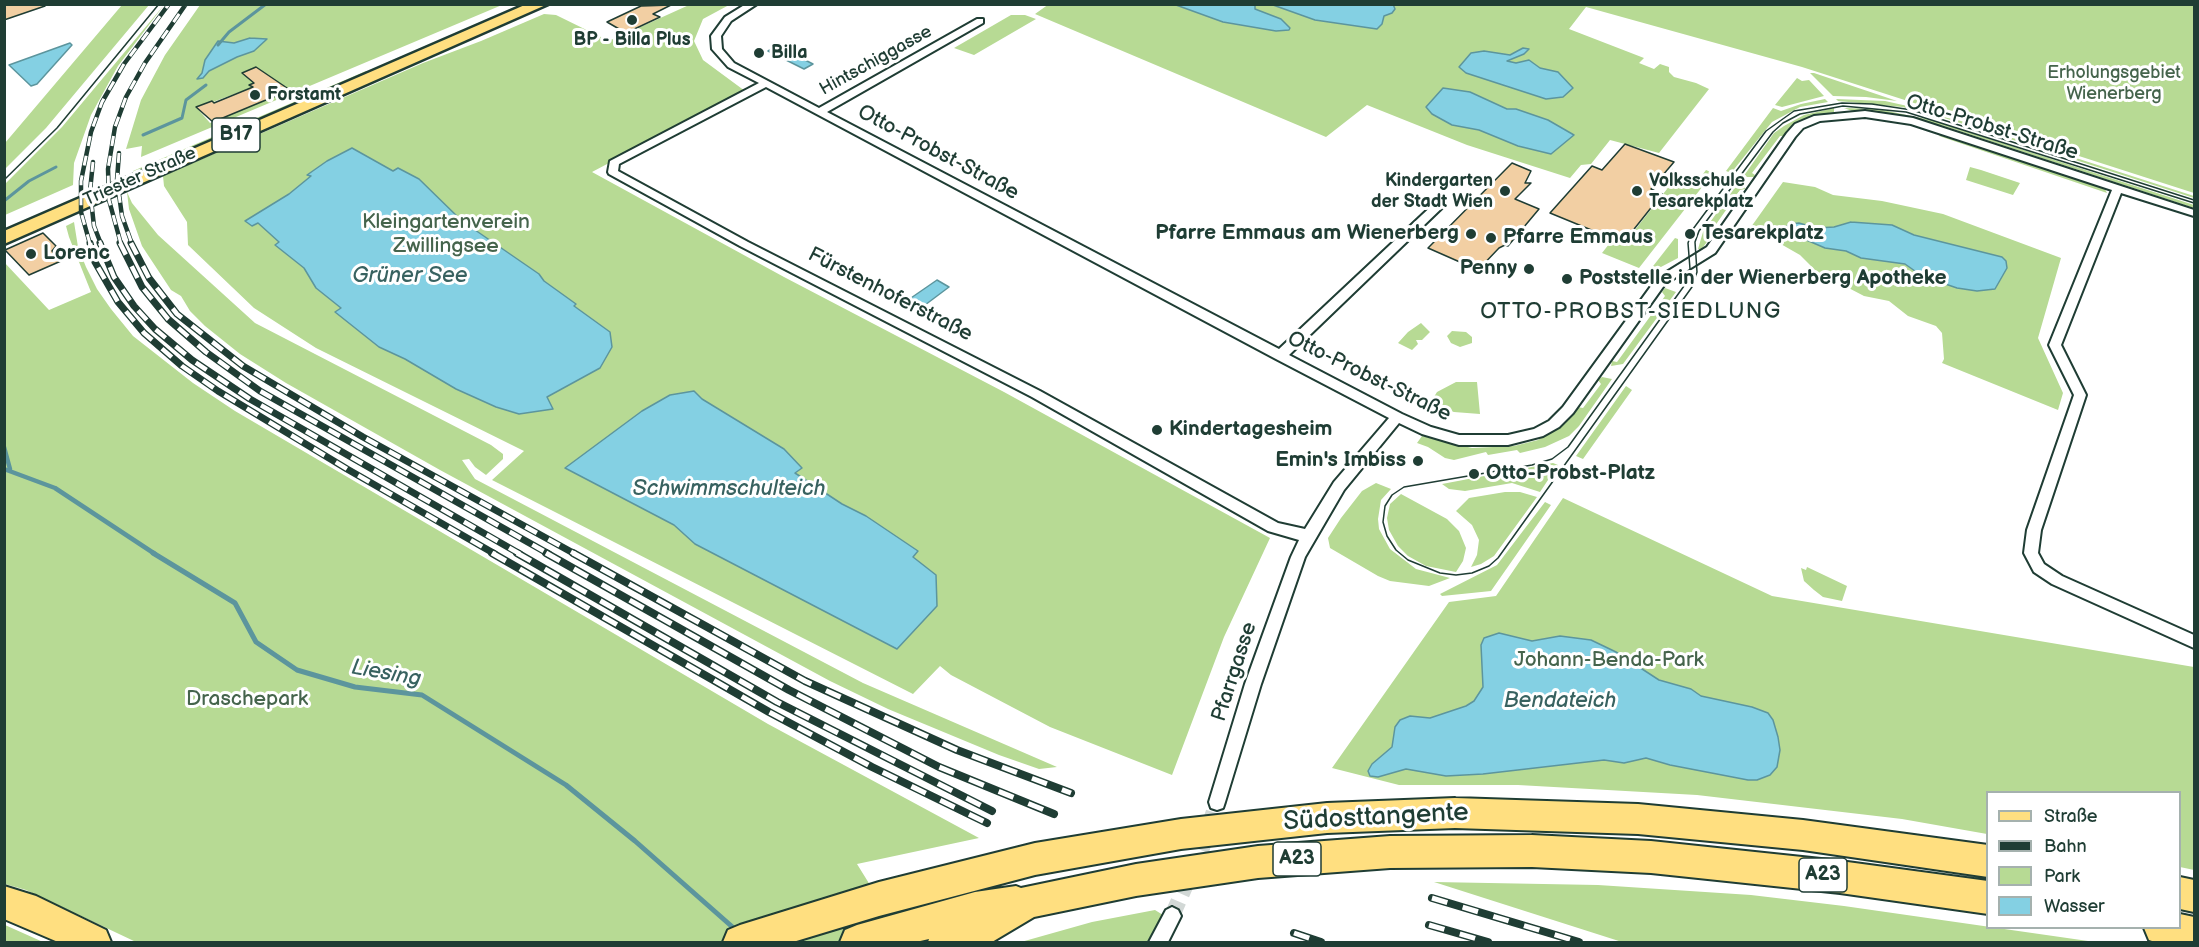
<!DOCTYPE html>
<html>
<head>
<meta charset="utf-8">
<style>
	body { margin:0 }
	#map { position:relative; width:2199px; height:947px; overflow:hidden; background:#fff; font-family:"Balsamiq Sans",sans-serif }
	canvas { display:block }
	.frame { position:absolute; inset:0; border:6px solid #1f3d34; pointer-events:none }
	.legend { position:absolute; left:1986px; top:791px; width:195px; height:138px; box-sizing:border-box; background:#fff; border:2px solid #a5b1ae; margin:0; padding:8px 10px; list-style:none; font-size:18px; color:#1f3d34 }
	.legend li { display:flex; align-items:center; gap:12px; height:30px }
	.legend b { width:30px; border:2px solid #a5b1ae }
</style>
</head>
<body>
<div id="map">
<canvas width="2199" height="947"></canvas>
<div class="frame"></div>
<ul class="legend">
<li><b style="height:8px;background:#ffdf80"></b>Straße</li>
<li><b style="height:8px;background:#1f3d34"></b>Bahn</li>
<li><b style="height:16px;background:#b7da94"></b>Park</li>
<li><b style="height:16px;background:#84d0e3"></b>Wasser</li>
</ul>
</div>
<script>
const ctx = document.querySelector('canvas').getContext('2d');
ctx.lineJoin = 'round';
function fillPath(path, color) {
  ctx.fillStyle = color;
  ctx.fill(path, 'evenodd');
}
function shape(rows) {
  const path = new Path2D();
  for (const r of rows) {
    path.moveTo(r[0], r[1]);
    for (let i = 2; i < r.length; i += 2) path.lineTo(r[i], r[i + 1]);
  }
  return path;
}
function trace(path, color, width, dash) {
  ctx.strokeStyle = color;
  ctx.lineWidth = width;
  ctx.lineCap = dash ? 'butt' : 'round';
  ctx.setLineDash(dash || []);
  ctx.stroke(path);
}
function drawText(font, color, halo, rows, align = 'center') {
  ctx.font = font + ' "Balsamiq Sans",sans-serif';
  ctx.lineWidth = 6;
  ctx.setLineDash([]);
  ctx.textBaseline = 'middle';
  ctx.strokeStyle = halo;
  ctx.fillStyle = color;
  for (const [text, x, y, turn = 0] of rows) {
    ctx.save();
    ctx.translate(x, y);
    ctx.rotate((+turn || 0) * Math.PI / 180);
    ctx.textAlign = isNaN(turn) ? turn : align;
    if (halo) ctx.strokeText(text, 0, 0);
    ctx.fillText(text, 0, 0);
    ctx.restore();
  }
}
const green = shape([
	[1049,4,2194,5,2194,193,1802,67,1586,7,1569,29,1644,58,1639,63,1654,69,1660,64,1669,67,1669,72,1674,77,1696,83,1709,89,1659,153,1610,140,1591,164,1581,165,1570,178,1467,145,1367,105,1326,137,1035,14],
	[122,5,149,5,46,128,5,169,5,143],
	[164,5,118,66,91,115,74,163,73,185,5,215,5,184,62,127],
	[200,5,502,5,141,157,142,146,126,149,141,100,165,55],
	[279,82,289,90,210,123,197,108,253,87,249,85,254,83],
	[689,5,729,5,703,19,694,41,703,60,745,91,592,172,784,277,1004,392,1270,538,1224,637,1172,775,1050,727,951,675,940,666,913,694,492,480,524,451,316,348,254,308,188,245,187,222,164,186,163,176,423,63,481,41,544,14,556,15,607,40,614,39],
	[1011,15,1025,15,1036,19,974,55,954,48],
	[366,71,373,72,134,174,133,171],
	[1810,73,1814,73,1897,101,1866,97,1833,96],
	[1797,78,1802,81,1809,80,1824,96,1782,107,1775,105],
	[1825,99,1828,102,1800,107,1772,122,1731,173,1726,171,1773,108,1781,111,1801,104],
	[1836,99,1885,101,1930,111,2194,196,2194,198,1935,115,1902,107,1838,101],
	[1834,108,1834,112,1813,116,1791,127,1784,136,1780,136,1752,173,1755,175,1754,177,1743,177,1774,133,1784,126,1804,115],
	[1844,108,1878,109,1931,120,2194,205,2194,208,1941,125,1939,126,1891,114,1852,111],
	[1941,134,2095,186,2104,187,2107,193,1939,136],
	[1970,167,1981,170,2020,183,2013,195,1966,180],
	[1673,168,1669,177,1694,186,1706,170,1713,173,1639,268,1602,253,1613,239,1639,245,1643,240,1631,235,1667,189,1659,186],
	[1739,182,1745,185,1745,189,1740,190,1710,233,1712,235,1701,250,1698,249,1703,232],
	[1783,182,1815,187,1833,195,1882,201,1943,214,2061,258,2038,338,2063,393,2058,410,1942,363,1944,359,1942,333,1936,326,1908,316,1889,301,1864,296,1816,271,1800,255,1751,227],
	[127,192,132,203,158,235,255,323,491,445,503,454,503,459,486,475,475,467,469,459,462,460,475,479,863,683,1057,767,1039,769,999,755,888,709,830,681,440,470,286,383,240,354,205,326,190,311,181,296,171,290,142,246,129,209],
	[74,222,78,247,86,267,97,289,111,309,133,336,193,383,235,411,768,724,979,838,857,864,888,914,913,942,136,942,26,890,5,884,4,262,49,310,91,292,69,237,66,226],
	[1675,238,1678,239,1678,258,1659,268,1653,274,1650,270],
	[1665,288,1676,292,1623,364,1611,366,1612,361,1617,362,1665,296,1662,292],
	[1421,323,1430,332,1422,340,1416,340,1418,344,1412,350,1398,343,1408,332],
	[1452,331,1466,332,1472,337,1472,343,1460,347,1451,343,1447,336],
	[1602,377,1612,379,1579,426,1569,436,1545,447,1520,453,1517,450,1488,455,1486,452,1454,460,1445,458,1428,447,1417,443,1422,436,1472,448,1514,446,1538,440,1565,423,1577,407,1583,408,1601,384,1598,380],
	[1456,382,1477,382,1480,414,1454,412,1429,405,1437,392],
	[1626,386,1632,390,1583,459,1576,456],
	[1553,463,1558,465,1540,492,1512,483,1465,491,1449,489,1442,484],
	[1376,483,1391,489,1381,500,1378,519,1379,529,1390,549,1416,569,1450,578,1429,586,1390,581,1378,576,1330,548,1328,538,1341,518,1362,491],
	[1505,492,1520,492,1537,497,1494,556,1481,564,1471,567,1477,555,1479,540,1472,525,1456,511,1469,498],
	[1401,494,1447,519,1459,531,1466,548,1463,561,1456,572,1426,566,1408,556,1398,546,1389,530,1387,518,1390,504],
	[1563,498,1772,596,2194,667,2194,870,2180,867,2180,792,1988,792,1987,834,1902,819,1697,795,1518,785,1399,785,1332,768,1449,602,1496,596],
	[1545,502,1551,505,1491,591,1442,596,1440,594,1497,565],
	[1807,567,1847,586,1842,601,1823,597,1814,590,1804,581,1801,568,1806,570],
	[1434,882,1598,885,1751,895,1844,906,2095,942,1622,942],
	[1155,910,1163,915,1147,942,1021,942,1092,922],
	[5,925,43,942,5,942]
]);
const water = shape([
	[1393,4,1395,9,1392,13,1384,16,1382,24,1377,29,1315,20,1273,5,1393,4],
	[1176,5,1255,5,1255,9,1281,19,1290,28,1289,30,1276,31,1223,22,1176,5],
	[250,38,267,39,254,51,237,57,209,71,203,78,197,79,202,73,205,60,218,41,234,43,250,38],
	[70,43,72,45,37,84,31,86,9,65,70,43],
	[777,46,813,64,804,69,768,51,777,46],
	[1523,48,1529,49,1524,54,1507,61,1516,63,1529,60,1540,68,1558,72,1573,88,1563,97,1546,99,1466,73,1459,67,1471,53,1484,51,1510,55,1523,48],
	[1443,88,1470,92,1507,109,1516,109,1548,120,1574,135,1551,154,1518,146,1479,130,1452,125,1432,114,1426,107,1443,88],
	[352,148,393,171,398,168,419,179,462,221,539,274,544,281,576,304,574,306,610,332,612,347,600,368,547,397,553,409,519,414,496,407,456,389,405,359,379,347,335,312,341,308,316,288,304,268,275,245,279,242,258,223,252,226,245,221,289,194,311,176,307,175,327,161,352,148],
	[1851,222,1892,225,1914,235,2002,257,2006,261,2007,268,1995,289,1977,291,1957,288,1922,276,1905,264,1861,258,1846,251,1825,248,1788,232,1787,226,1790,224,1799,223,1816,228,1834,227,1851,222],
	[937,280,949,287,921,308,908,300,937,280],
	[694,391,702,399,784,449,802,468,795,473,842,504,866,516,918,551,913,557,936,575,937,606,897,649,695,544,674,525,565,468,642,411,670,395,694,391],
	[1499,633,1532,641,1560,636,1591,640,1616,652,1659,680,1691,689,1701,696,1752,707,1768,713,1773,720,1778,737,1780,750,1777,767,1770,775,1757,780,1748,780,1670,765,1646,758,1624,763,1604,760,1483,774,1446,776,1406,769,1378,777,1370,776,1368,771,1372,764,1392,747,1395,727,1400,720,1410,716,1430,718,1466,706,1474,701,1483,687,1481,645,1484,638,1499,633]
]);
const streamFar2 = shape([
	[218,45,229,32,266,4],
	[143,135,182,118,186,100,206,85],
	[4,201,29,181,56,167]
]);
const streamFar1 = shape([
	[4,447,10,469],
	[4,469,55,488,155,554]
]);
const stream = shape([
	[153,553,235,603,256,642,297,670,355,687,422,695,566,785,635,841,737,931]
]);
const building = shape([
	[4,4,44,4,45,6,4,20,4,4],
	[671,5,653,14,660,17,626,33,607,22,641,6,671,5],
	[256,67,290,90,213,122,196,107,212,101,214,103,253,87,249,85,254,83,242,73,256,67],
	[1625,144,1674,162,1651,189,1662,194,1623,243,1550,213,1592,166,1602,170,1625,144],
	[1512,163,1531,171,1525,183,1531,183,1515,199,1539,209,1508,246,1505,245,1499,248,1478,270,1428,248,1512,163],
	[43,233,56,246,52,251,61,261,29,275,5,250,43,233]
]);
const minorTunnel = shape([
	[1172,916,1202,848,1217,802]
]);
const minor = shape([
	[746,4,757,4,731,21,721,36,722,49,734,63,819,108,977,19,983,19,983,23,827,112,1279,349,1438,200,1446,200,1446,204,1289,355,1402,414,1431,427,1459,435,1508,435,1534,429,1549,421,1563,407,1657,278,1707,247,1787,133,1795,124,1814,116,1865,111,1913,118,2194,210,2194,216,2121,193,2061,345,2086,395,2041,530,2038,553,2044,564,2062,576,2194,635,2194,648,2052,584,2034,572,2024,553,2027,530,2074,395,2049,345,2112,190,1911,124,1865,117,1820,121,1803,128,1795,137,1715,253,1665,284,1573,413,1559,427,1543,436,1508,445,1459,445,1422,434,1399,423,1344,490,1305,557,1261,684,1225,802,1223,808,1217,810,1211,808,1209,802,1245,684,1291,557,1299,540,1268,531,1032,397,740,246,609,174,608,172,610,161,759,83,728,67,712,49,711,36,725,17,746,4],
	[766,87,1276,359,1389,418,1334,482,1305,529,1278,523,1040,391,748,242,618,171,619,164,766,87],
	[1172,907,1178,910,1181,916,1168,942,1149,942,1166,910,1172,907]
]);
const primary = shape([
	[527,4,548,4,4,244,4,231,527,4]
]);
const motorway = shape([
	[1455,798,1638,804,1803,820,1988,845,1988,877,1803,850,1638,834,1455,828,1327,833,1181,849,1035,875,879,916,793,942,723,942,728,930,740,925,879,882,1035,843,1181,819,1327,803,1455,798],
	[1532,835,1651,841,1840,861,1988,881,1988,914,1840,893,1651,873,1532,867,1390,868,1258,878,1136,896,1034,917,992,942,928,942,929,939,916,942,840,942,845,930,857,925,975,892,1016,886,1021,888,1136,864,1258,846,1390,836,1532,835],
	[2180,877,2194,880,2194,912,2180,909,2180,877],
	[4,886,36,896,106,930,111,942,58,942,4,919,4,886],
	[2180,914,2194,917,2194,942,2155,942,2149,940,2144,928,2180,928,2180,914]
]);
const tram = shape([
	[4,180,57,128,159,4],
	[2194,200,1912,110,1872,104,1842,103,1794,111,1766,131,1693,229,1688,243,1690,269,1684,286,1568,447,1552,459,1532,465,1404,487,1392,495,1385,506,1383,522,1387,536,1396,550,1408,560,1440,573,1456,575,1472,573,1489,566,1498,558,1692,287,1697,272,1695,242,1699,231,1773,132,1783,123,1800,114,1843,106,1906,112,2194,203]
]);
const railFar2 = shape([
	[119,153,117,180,122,216,132,244],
	[93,162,90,191,94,226,101,244],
	[90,244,81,212,81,181,91,132,102,102,124,64,169,4],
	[121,244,109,200,108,169,115,127,126,97,145,63,186,4]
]);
const railFar1 = shape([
	[90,243,95,262,118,302,144,333,182,366,218,391,347,469,495,554],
	[100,243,114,277,134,306,155,329,192,360,250,399,520,554],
	[120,243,142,287,168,319,206,352,260,391,549,554],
	[131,243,149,278,177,314,243,366,363,437,575,554]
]);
const rail = shape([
	[492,553,769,712,872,767,987,823],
	[517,553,777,702,992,811],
	[546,553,789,690,939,767,1054,814],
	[573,553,805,681,957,750,1071,793],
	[1432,898,1579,942],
	[1429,925,1488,942],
	[1294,933,1321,942]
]);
const markers = [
	[632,20,6,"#1f3d34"],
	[759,53,6,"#1f3d34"],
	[255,95,6,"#1f3d34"],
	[1505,191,6,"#1f3d34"],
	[1637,191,6,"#1f3d34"],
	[1471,234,6,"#1f3d34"],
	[1690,234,6,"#1f3d34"],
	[1491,238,6,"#1f3d34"],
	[31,254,6,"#1f3d34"],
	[1529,269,6,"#1f3d34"],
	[1567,279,6,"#1f3d34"],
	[1157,430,6,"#1f3d34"],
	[1418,461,6,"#1f3d34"],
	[1474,474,6,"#1f3d34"]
];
const farPoinames = [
	["BP - Billa Plus",632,40,"center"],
	["Billa",771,53],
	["Forstamt",267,95],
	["Kindergarten",1493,181,"right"],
	["der Stadt Wien",1493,202,"right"],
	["Volksschule",1649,181],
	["Tesarekplatz",1649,202]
];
const farStreetnames = [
	["Hintschiggasse",876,61,-29],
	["Triester Straße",140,177,-24]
];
const farParknames = [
	["Erholungsgebiet",2114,73],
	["Wienerberg",2114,94]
];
const shields = [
	[236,135,48],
	[1297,859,48],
	[1823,875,48]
];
const shieldNames = [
	["B17",236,135],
	["A23",1297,859],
	["A23",1823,875]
];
const streetNames = [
	["Otto-Probst-Straße",1992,128,17],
	["Otto-Probst-Straße",938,153,28],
	["Fürstenhoferstraße",890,295,27],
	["Otto-Probst-Straße",1369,377,26],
	["Pfarrgasse",1235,672,-72]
];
const parkNames = [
	["Kleingartenverein",446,223],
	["Zwillingsee",446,247],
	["Johann-Benda-Park",1609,661],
	["Draschepark",247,700]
];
const poiNames = [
	["Pfarre Emmaus am Wienerberg",1459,234,"right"],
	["Tesarekplatz",1702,234],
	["Pfarre Emmaus",1503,238],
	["Lorenc",43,254],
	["Penny",1517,269,"right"],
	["Poststelle in der Wienerberg Apotheke",1579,279],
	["Kindertagesheim",1169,430],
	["Emin's Imbiss",1406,461,"right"],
	["Otto-Probst-Platz",1486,474]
];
const waterNames = [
	["Grüner See",410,276],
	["Schwimmschulteich",729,489],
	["Liesing",386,674,10],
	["Bendateich",1560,701]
];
const neighbourhoodNames = [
	["OTTO-PROBST-SIEDLUNG",1631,312]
];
const nearStreetnames = [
	["Südosttangente",1376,818,-3]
];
fillPath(green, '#b7da94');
fillPath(water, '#84d0e3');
trace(water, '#5c959d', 1.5);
trace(streamFar2, '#5c959d', 3);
trace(streamFar1, '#5c959d', 4.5);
trace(stream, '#5c959d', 5);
fillPath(building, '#f2cfa3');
trace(building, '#1f3d34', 1.5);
trace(minorTunnel, '#d2d8d6', 16, [16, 8]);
trace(minor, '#1f3d34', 4);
trace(primary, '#1f3d34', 5);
trace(motorway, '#1f3d34', 4);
fillPath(minor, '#fff');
fillPath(primary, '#ffdf80');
fillPath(motorway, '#ffdf80');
trace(tram, '#1f3d34', 1.5);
trace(railFar2, '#1f3d34', 4.5);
trace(railFar1, '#1f3d34', 7);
trace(rail, '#1f3d34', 8);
trace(railFar2, '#fff', 3, [10]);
trace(railFar1, '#fff', 4.5, [13]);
trace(rail, '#fff', 5, [16]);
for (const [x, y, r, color] of markers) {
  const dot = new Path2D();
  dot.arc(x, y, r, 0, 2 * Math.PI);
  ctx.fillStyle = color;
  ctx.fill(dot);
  trace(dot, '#fff', 2);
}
drawText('bold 18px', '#1f3d34', '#fff', farPoinames, 'left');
drawText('18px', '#1f3d34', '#fff', farStreetnames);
drawText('18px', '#45644c', '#fff', farParknames);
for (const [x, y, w] of shields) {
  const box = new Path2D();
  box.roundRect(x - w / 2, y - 17, w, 34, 4.5);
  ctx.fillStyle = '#fff';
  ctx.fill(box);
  trace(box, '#1f3d34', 1.5);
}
drawText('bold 20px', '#1f3d34', null, shieldNames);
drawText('21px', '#1f3d34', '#fff', streetNames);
drawText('21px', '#45644c', '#fff', parkNames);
drawText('bold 21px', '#1f3d34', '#fff', poiNames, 'left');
drawText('italic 22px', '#386260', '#fff', waterNames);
ctx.letterSpacing = '1.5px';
drawText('22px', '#1f3d34', '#fff', neighbourhoodNames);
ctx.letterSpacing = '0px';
drawText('26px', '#1f3d34', '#fff', nearStreetnames);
</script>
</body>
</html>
